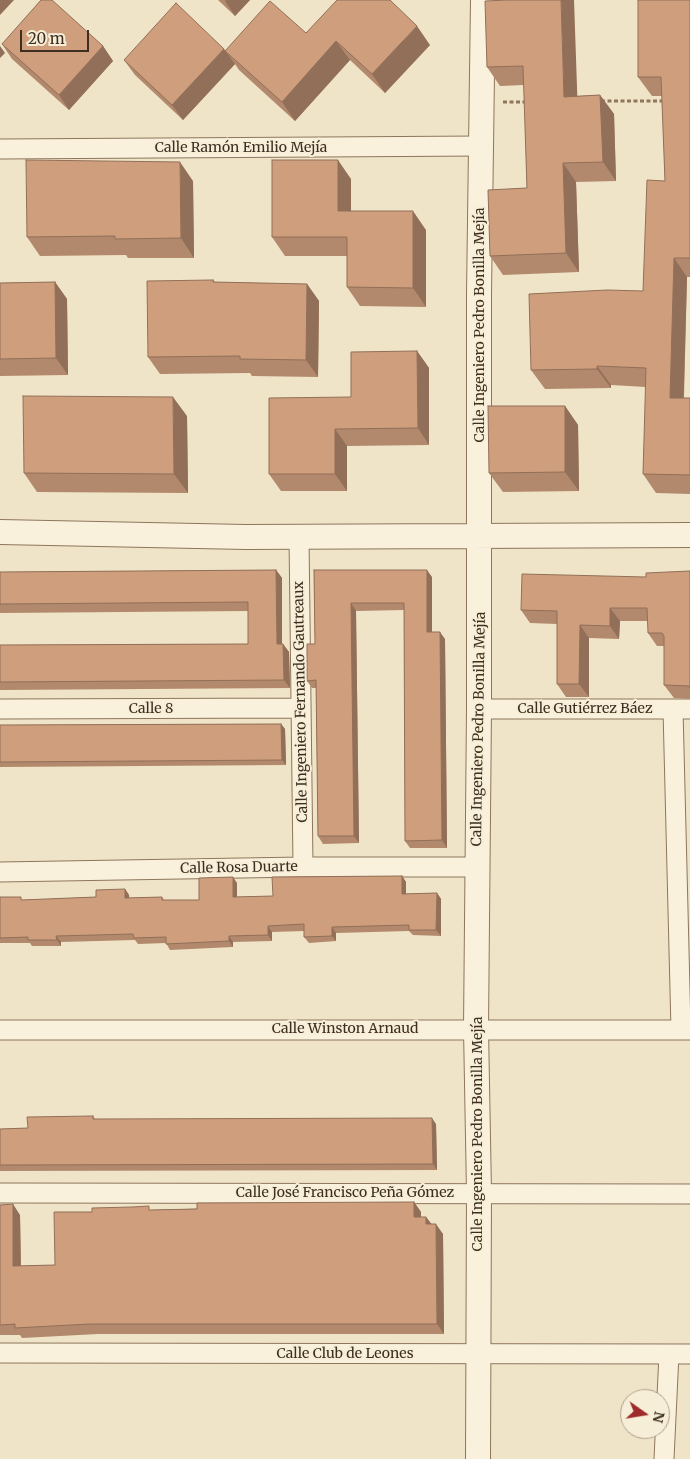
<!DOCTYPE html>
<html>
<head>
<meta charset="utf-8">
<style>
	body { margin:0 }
	#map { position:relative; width:690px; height:1459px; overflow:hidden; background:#f0e4c8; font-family:Merriweather,serif }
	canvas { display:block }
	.north { position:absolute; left:620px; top:1389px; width:50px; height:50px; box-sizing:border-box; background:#f7eed8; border:1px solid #ada18e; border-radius:50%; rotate:103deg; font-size:14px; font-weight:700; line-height:20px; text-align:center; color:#3d2e20 }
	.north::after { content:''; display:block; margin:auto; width:18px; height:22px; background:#9e2a2b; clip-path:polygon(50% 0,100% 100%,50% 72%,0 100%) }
	.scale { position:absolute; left:20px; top:30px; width:69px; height:22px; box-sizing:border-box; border:2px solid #3d2e20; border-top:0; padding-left:6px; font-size:15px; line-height:18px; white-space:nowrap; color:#3d2e20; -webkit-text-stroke:4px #f7eed8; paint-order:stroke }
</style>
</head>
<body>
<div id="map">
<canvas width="690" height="1459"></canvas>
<div class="north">N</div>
<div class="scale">20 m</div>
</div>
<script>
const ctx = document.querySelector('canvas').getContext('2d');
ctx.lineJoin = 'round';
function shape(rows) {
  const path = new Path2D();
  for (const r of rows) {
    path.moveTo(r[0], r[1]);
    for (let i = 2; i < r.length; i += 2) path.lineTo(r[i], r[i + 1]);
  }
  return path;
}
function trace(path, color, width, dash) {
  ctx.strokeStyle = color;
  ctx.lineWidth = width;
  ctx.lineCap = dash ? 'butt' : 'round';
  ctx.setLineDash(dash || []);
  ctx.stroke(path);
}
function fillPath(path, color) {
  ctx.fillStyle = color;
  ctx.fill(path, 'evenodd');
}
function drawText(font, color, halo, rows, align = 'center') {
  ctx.font = font + ' Merriweather,serif';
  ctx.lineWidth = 4;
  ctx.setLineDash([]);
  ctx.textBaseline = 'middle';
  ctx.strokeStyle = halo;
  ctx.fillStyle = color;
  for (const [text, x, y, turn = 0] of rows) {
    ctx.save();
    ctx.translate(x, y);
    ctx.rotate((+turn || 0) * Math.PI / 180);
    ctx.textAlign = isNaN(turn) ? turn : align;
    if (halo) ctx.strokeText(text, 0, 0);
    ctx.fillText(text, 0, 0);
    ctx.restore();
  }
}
const path = shape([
	[601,101,664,101],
	[503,102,527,102]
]);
const minor = shape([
	[0,149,481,146],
	[299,536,303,867],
	[0,709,301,708],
	[479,709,690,709],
	[673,709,681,1030],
	[0,872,303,867,477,867],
	[0,1030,690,1030],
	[0,1193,690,1194],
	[0,1353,690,1354],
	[664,1459,669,1354]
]);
const tertiary = shape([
	[0,532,246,537,690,535],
	[478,1459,479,1193,476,1028,479,709,479,294,483,0]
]);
const wall = shape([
	[218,0,250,0,235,16],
	[507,0,577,96,600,95,614,114,616,181,576,182,579,272,503,275,490,256,527,188,524,85,500,86,487,67],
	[690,0,690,277,687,277,684,398,690,398,690,494,656,493,643,474,646,387,611,385,611,388,545,389,531,370,643,291,665,181,662,96,652,96,638,77],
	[306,33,430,45,385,93,350,60,295,121,239,70,235,64,183,120,135,75,124,60,224,49,225,51],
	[2,44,103,46,113,61,69,110,12,59],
	[351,179,351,211,426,230,426,307,360,306,347,287,347,256,285,256,272,237],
	[193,181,194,258,128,258,126,255,40,256,27,237],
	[213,280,215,282,307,284,319,301,318,377,252,376,250,373,160,374,148,357],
	[55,282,67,299,68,375,0,376,0,283],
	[417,351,429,368,429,445,347,446,347,491,281,491,269,474,351,397],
	[565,406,578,425,579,491,503,492,489,473],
	[187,416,188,493,37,492,24,473],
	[276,570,282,578,282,644,283,644,289,652,290,688,0,690,0,645,248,644,248,611,0,613,0,572],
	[314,570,432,577,432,632,445,639,447,848,410,848,405,841,404,610,356,611,359,843,323,844,318,836,316,688,312,688,307,681,315,644],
	[690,571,690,699,674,698,664,685,664,646,657,646,648,633,648,621,620,621,619,639,589,638,589,697,566,697,557,684,557,624,530,623,521,610,646,577],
	[281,724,285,729,286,765,0,767,0,725],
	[402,876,406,882,406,894,437,893,441,899,441,936,413,935,409,931,336,933,336,941,309,943,304,937,304,931,272,932,272,941,233,942,233,947,170,950,166,943,138,944,135,940,61,942,61,946,32,946,30,943,0,943,0,897,23,900,96,897,125,889,129,895,129,898,162,897,164,900,199,900,237,883,237,897,273,896],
	[93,1116,95,1119,436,1124,437,1170,0,1171,0,1129,28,1128],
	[414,1202,421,1212,421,1217,426,1217,431,1224,443,1234,444,1334,98,1334,22,1338,20,1335,0,1335,0,1205,20,1215,21,1266,55,1265,152,1210]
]);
const shadedWall = shape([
	[0,0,14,0,0,15],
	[226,0,250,0,235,16,225,1],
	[561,0,574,0,578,116,564,97],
	[417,26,430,45,385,93,372,74],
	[336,41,350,60,295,121,282,102],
	[0,46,5,53,0,58],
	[103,46,113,61,69,110,59,95],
	[224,49,235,64,183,120,172,105],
	[600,95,614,114,616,181,603,162],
	[338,160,351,179,351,230,338,211],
	[180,162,193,181,194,258,181,238],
	[563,163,576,182,579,272,566,253],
	[413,211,426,230,426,307,413,288],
	[674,258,687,277,683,417,670,398],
	[55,282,67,299,68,375,56,358],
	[307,284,319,301,318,377,306,360],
	[417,351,429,368,429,445,418,428],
	[597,366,611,385,611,388,597,369],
	[173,397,187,416,188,493,174,474],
	[565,406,578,425,579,491,565,472],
	[335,429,347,446,347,491,335,474],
	[276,570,282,578,282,652,277,644],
	[427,570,432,577,432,639,427,632],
	[351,603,356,611,359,843,354,836],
	[610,608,620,621,619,639,610,626],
	[580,625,589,638,589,697,579,684],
	[440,632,445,639,447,848,442,840],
	[283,644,289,652,290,688,284,680],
	[281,724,285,729,286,765,282,760],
	[402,876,406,882,406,900,402,894],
	[233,877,237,883,237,903,233,897],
	[125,889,129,895,130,904,125,898],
	[437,893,441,899,441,936,436,930],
	[268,926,272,932,272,941,268,935],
	[332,927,336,933,336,941,332,936],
	[56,936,61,942,61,946,57,940],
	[229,936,233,942,233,947,229,941],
	[432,1118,436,1124,437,1170,433,1164],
	[414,1202,421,1212,421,1228,414,1217],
	[13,1204,20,1215,21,1277,13,1266],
	[426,1217,434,1227,426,1224],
	[436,1224,443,1234,444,1334,437,1324]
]);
const building = shape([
	[41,0,52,0,103,46,59,95,2,44,41,0],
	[337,0,390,0,417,26,372,74,336,41,282,102,225,51,270,1,306,33,337,0],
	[507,0,561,0,564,97,600,95,603,162,563,163,566,253,490,256,488,190,527,188,523,66,487,67,485,1,507,0],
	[638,0,690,0,690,258,674,258,670,398,690,398,690,475,643,474,646,368,597,366,597,369,531,370,529,294,607,290,643,291,647,180,665,181,661,77,638,77,638,0],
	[176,3,224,49,172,105,124,60,176,3],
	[26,160,180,162,181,238,115,239,115,236,27,237,26,160],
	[272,160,338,160,338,211,413,211,413,288,347,287,347,237,272,237,272,160],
	[213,280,213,282,307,284,306,360,240,359,240,356,148,357,147,281,213,280],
	[55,282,56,358,0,359,0,283,55,282],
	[417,351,418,428,335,429,335,474,269,474,269,398,351,397,351,352,417,351],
	[23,396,173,397,174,474,24,473,23,396],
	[488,406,565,406,565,472,489,473,488,406],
	[276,570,277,644,283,644,284,680,0,682,0,645,248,644,248,602,0,604,0,572,276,570],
	[314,570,427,570,427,632,440,632,442,840,405,841,404,603,351,603,354,836,318,836,316,680,307,681,307,644,315,644,314,570],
	[690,571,690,688,689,686,664,685,664,636,662,633,648,633,647,608,610,608,610,626,580,625,579,684,557,684,557,611,521,610,522,574,646,577,646,573,690,571],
	[281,724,282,760,0,762,0,725,281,724],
	[402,876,402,894,437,893,436,930,409,930,409,925,332,927,332,936,304,937,304,924,268,926,268,935,229,936,229,941,166,944,166,937,134,938,133,934,56,936,57,940,28,940,28,937,0,938,0,897,21,897,21,900,96,897,96,890,125,889,125,898,162,897,162,900,199,900,199,878,233,877,233,897,273,896,272,877,402,876],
	[93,1116,93,1119,432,1118,433,1164,0,1165,0,1129,28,1128,27,1117,93,1116],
	[414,1202,414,1217,426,1217,426,1224,436,1224,437,1324,90,1324,15,1328,15,1324,0,1325,0,1205,13,1204,13,1266,55,1265,54,1212,92,1212,92,1208,132,1207,149,1206,149,1210,197,1209,197,1203,414,1202]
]);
const streetNames = [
	["Calle Ramón Emilio Mejía",241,148],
	["Calle Ingeniero Pedro Bonilla Mejía",480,325,-90],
	["Calle Ingeniero Fernando Gautreaux",301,702,-91],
	["Calle 8",151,709],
	["Calle Gutiérrez Báez",585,709],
	["Calle Ingeniero Pedro Bonilla Mejía",479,729,-89],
	["Calle Rosa Duarte",239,868,-1],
	["Calle Winston Arnaud",345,1029],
	["Calle Ingeniero Pedro Bonilla Mejía",478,1134,-90],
	["Calle José Francisco Peña Gómez",345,1193],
	["Calle Club de Leones",345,1354]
];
trace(minor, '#8d765c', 21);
trace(tertiary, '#8d765c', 26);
trace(path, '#8d765c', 3, [4, 2.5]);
trace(minor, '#faf1dc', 19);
trace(tertiary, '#faf1dc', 24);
fillPath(wall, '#b2896c');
fillPath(shadedWall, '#916f58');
fillPath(building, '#cf9f7d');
trace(building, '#916f58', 1);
drawText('14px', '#3d2e20', '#f7eed8', streetNames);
</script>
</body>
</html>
